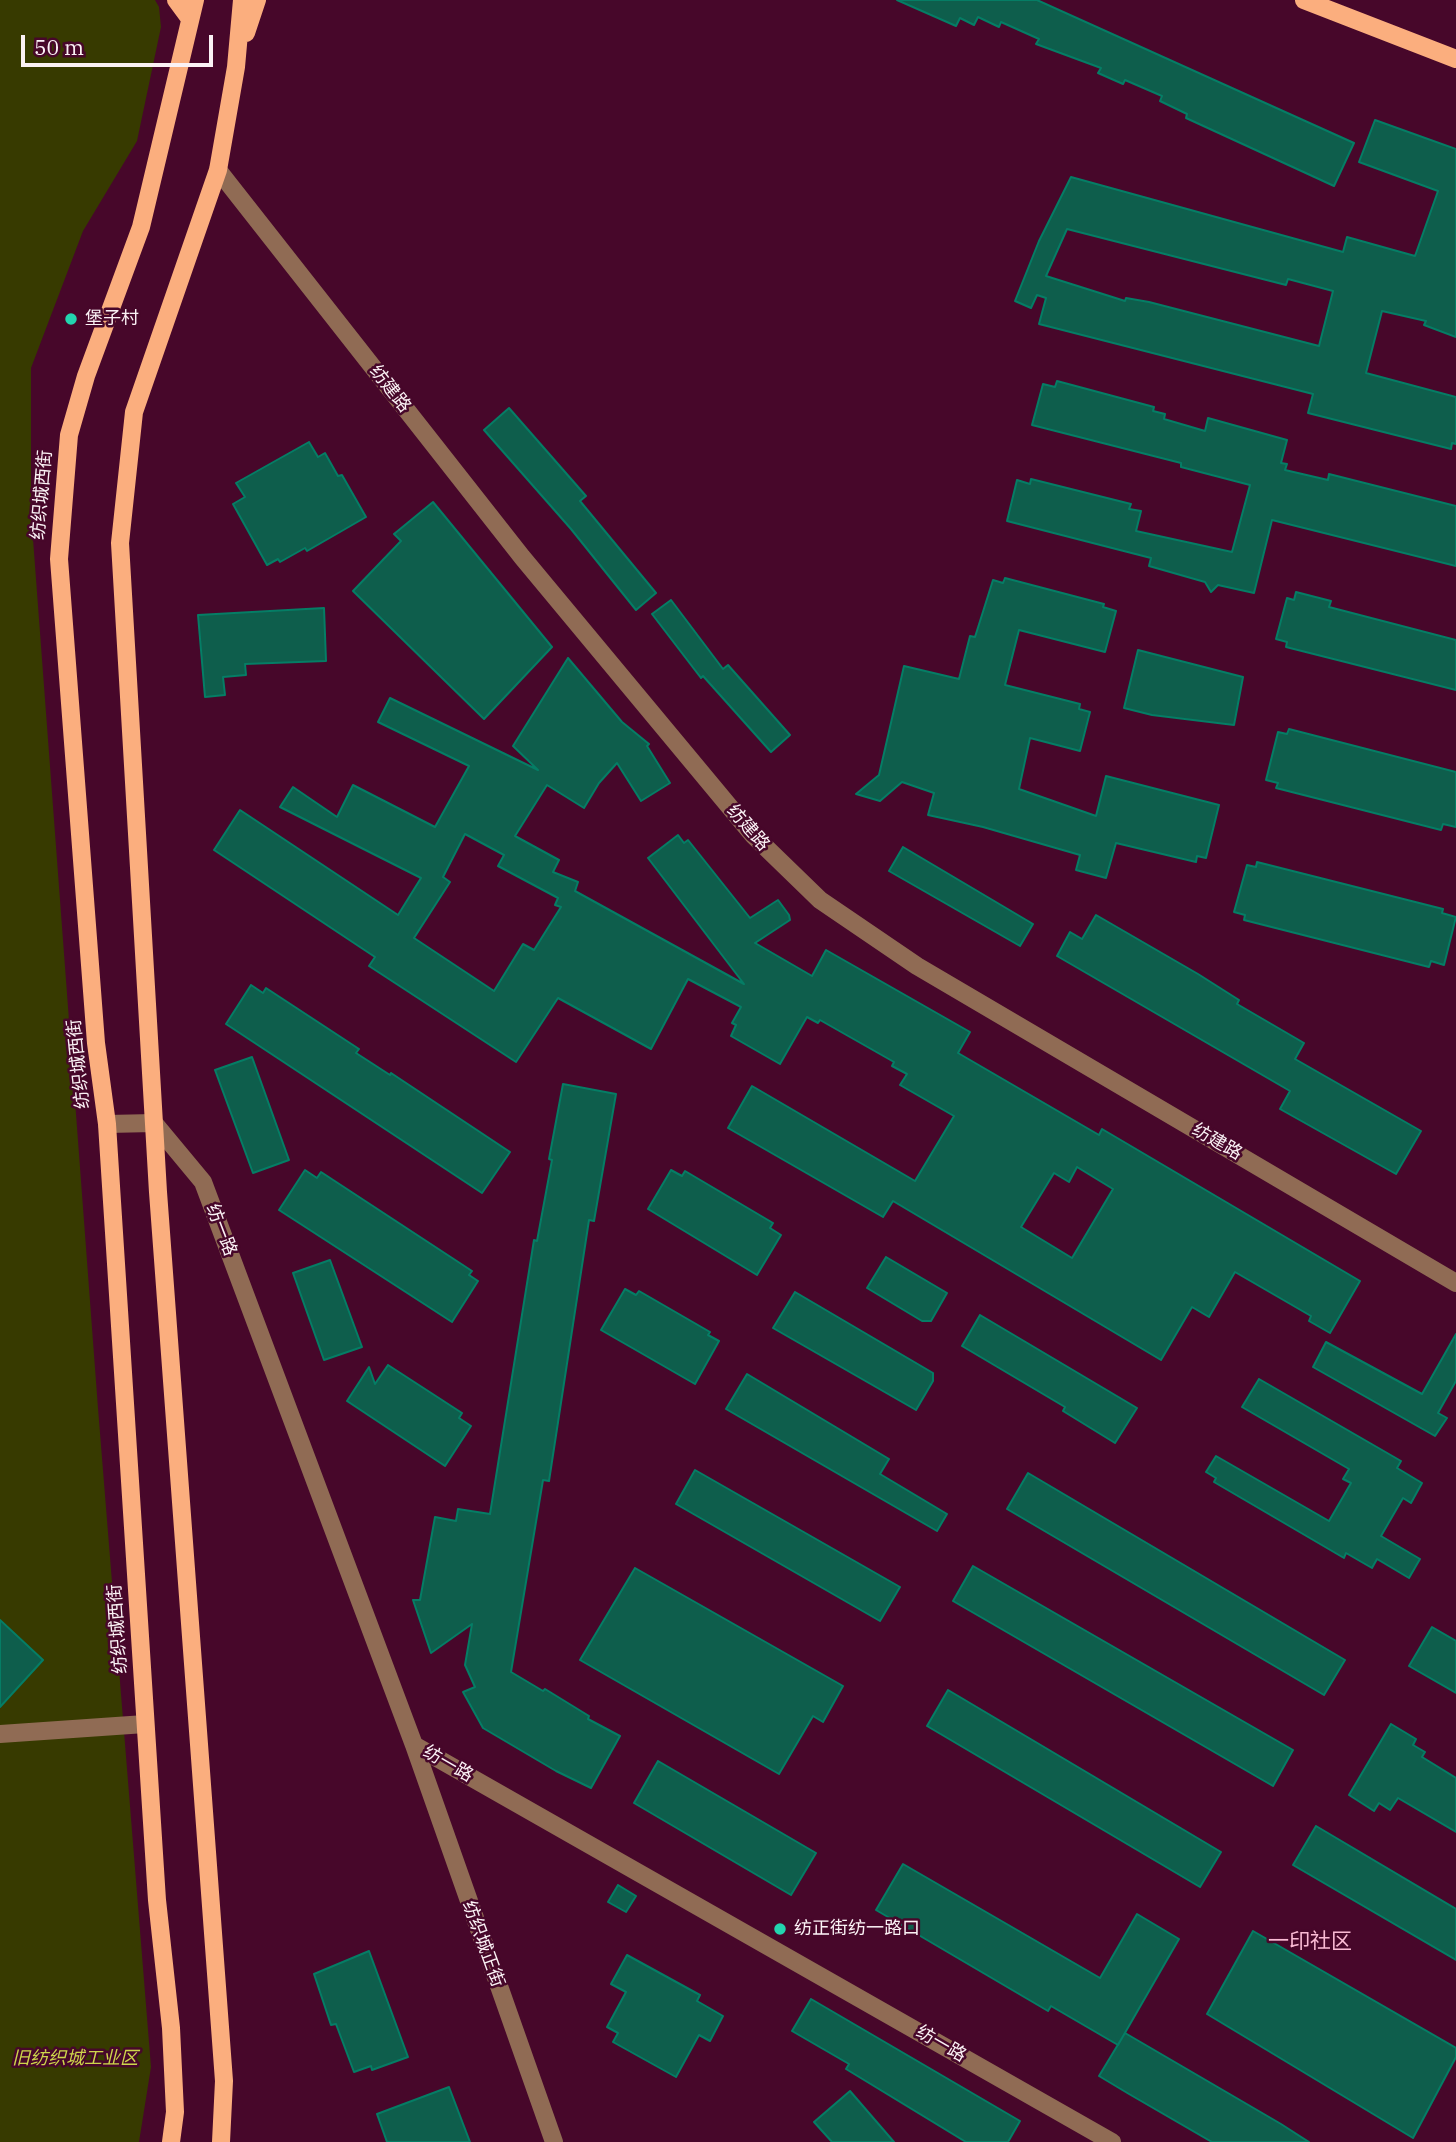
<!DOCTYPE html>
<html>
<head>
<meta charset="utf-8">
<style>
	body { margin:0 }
	#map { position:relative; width:1456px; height:2142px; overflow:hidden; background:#47072a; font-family:"IBM Plex Serif",serif }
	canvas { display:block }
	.scale { position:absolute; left:21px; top:35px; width:192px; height:32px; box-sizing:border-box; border:4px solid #fbf2f5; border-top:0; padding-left:9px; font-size:21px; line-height:24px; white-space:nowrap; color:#fbf2f5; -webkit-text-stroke:5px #47072a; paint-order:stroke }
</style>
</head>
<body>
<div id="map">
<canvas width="1456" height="2142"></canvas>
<div class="scale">50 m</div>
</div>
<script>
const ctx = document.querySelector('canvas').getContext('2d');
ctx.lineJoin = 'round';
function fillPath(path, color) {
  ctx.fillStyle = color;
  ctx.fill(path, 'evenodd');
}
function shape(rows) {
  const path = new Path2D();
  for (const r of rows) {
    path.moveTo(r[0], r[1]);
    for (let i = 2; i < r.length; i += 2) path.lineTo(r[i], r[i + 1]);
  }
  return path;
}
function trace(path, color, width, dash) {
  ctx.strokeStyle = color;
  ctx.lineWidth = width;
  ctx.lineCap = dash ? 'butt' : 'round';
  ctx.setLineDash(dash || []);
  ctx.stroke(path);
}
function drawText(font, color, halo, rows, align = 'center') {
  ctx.font = font + ' "IBM Plex Serif","Noto Sans SC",serif';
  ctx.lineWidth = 5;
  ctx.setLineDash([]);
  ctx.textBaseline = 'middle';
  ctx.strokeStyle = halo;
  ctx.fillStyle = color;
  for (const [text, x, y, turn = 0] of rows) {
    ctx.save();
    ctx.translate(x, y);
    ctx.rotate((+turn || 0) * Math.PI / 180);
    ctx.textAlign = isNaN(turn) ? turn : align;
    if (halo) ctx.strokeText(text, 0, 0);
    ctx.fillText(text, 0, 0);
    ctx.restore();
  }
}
const green = shape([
	[0,0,155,0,159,7,161,27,137,141,83,231,31,368,31,512,98,1408,151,2067,139,2142,0,2142]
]);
const building = shape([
	[897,0,1037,0,1354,143,1334,186,1186,118,1187,114,1160,101,1162,96,1125,80,1123,84,1098,73,1101,68,1036,44,1039,39,1001,22,999,27,978,17,974,25,960,18,956,26,897,0],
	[1375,120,1456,149,1456,337,1424,325,1426,321,1382,311,1366,373,1456,397,1456,444,1452,443,1451,449,1308,413,1313,394,1039,324,1046,298,1037,295,1031,308,1015,301,1039,241,1071,177,1343,252,1347,237,1415,256,1438,191,1359,162,1375,120],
	[1067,229,1286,285,1288,279,1333,291,1319,346,1149,302,1126,298,1125,301,1046,276,1067,229],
	[1057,381,1154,407,1153,411,1165,414,1164,419,1205,431,1208,418,1287,440,1281,463,1287,464,1285,470,1328,480,1329,474,1456,506,1456,566,1272,520,1254,593,1218,585,1211,592,1205,582,1149,566,1151,558,1007,521,1017,480,1030,484,1031,479,1131,504,1129,509,1141,511,1136,531,1232,552,1250,485,1181,467,1181,463,1032,425,1043,384,1055,387,1057,381],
	[509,408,586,496,580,501,656,593,636,610,571,529,484,430,509,408],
	[309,442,318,457,325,453,338,476,342,475,366,517,307,551,305,548,280,562,278,559,267,565,233,504,245,497,236,483,309,442],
	[433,502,552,647,484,719,353,591,401,541,394,534,433,502],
	[1005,578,1104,604,1103,607,1116,611,1105,652,1019,630,1005,685,1080,704,1079,709,1090,712,1080,751,1030,738,1019,789,1096,816,1106,776,1219,805,1206,858,1197,856,1196,862,1116,843,1106,878,1076,870,1080,855,983,827,928,815,934,793,902,782,880,801,856,794,879,775,904,666,959,679,970,636,975,637,993,580,1003,583,1005,578],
	[1296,592,1331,601,1329,607,1456,640,1456,690,1286,647,1287,642,1276,639,1287,598,1294,600,1296,592],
	[671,600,723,669,728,665,790,735,771,752,703,676,701,678,652,614,671,600],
	[324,608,326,661,245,664,246,675,223,677,225,695,205,697,198,615,324,608],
	[1138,650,1243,677,1234,725,1152,715,1124,708,1138,650],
	[568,658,622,722,649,744,647,746,670,783,641,801,617,763,599,783,584,808,547,785,515,836,559,860,553,872,578,882,575,891,744,984,648,858,678,835,684,843,688,840,750,918,778,900,789,915,790,920,755,943,812,976,826,950,970,1032,958,1053,1099,1135,1102,1129,1360,1281,1330,1333,1309,1321,1311,1316,1235,1272,1209,1317,1192,1307,1161,1360,893,1201,883,1217,728,1128,752,1086,915,1181,954,1116,900,1085,907,1074,892,1066,894,1062,820,1020,818,1023,807,1017,780,1064,731,1036,736,1025,732,1023,741,1007,688,979,651,1049,558,998,516,1062,369,966,375,957,214,850,240,810,398,915,421,878,280,807,293,787,337,817,353,785,435,827,469,766,378,722,390,698,538,770,513,746,568,658],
	[465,834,504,855,498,866,558,898,555,905,561,907,534,950,523,944,494,991,414,938,450,882,443,877,465,834],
	[1077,1167,1113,1189,1072,1258,1021,1227,1054,1173,1069,1182,1077,1167],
	[1289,729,1456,772,1456,827,1443,824,1441,830,1276,788,1278,783,1266,780,1278,732,1287,734,1289,729],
	[903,847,1033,924,1020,946,889,871,903,847],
	[1257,862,1443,909,1442,913,1456,917,1444,965,1431,961,1429,967,1244,920,1245,915,1234,912,1247,865,1256,867,1257,862],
	[1096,915,1198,974,1239,1000,1237,1004,1304,1043,1295,1059,1421,1131,1396,1174,1280,1109,1290,1091,1057,956,1070,932,1082,939,1096,915],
	[251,985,263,993,266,988,359,1049,356,1053,390,1075,391,1073,510,1152,482,1193,226,1024,251,985],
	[252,1057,289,1160,253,1173,215,1070,252,1057],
	[563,1084,616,1094,594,1221,589,1220,549,1481,543,1480,511,1672,543,1691,545,1689,589,1716,588,1719,620,1736,591,1788,556,1771,483,1728,463,1692,475,1687,465,1665,472,1624,431,1653,413,1600,420,1600,435,1517,456,1521,458,1509,490,1514,534,1240,537,1241,552,1160,549,1159,563,1084],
	[305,1170,317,1178,321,1172,472,1271,469,1275,478,1281,452,1322,279,1210,305,1170],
	[671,1170,682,1176,685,1171,773,1223,770,1228,781,1235,757,1275,648,1209,671,1170],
	[886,1257,947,1293,931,1321,922,1321,867,1288,886,1257],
	[330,1260,362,1347,324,1360,293,1273,330,1260],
	[625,1289,636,1295,639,1291,710,1332,708,1335,719,1341,695,1384,601,1330,625,1289],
	[795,1292,933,1373,933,1381,916,1410,773,1328,795,1292],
	[980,1315,1137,1408,1115,1443,1063,1411,1065,1407,962,1346,980,1315],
	[1456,1334,1456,1381,1438,1413,1447,1418,1435,1436,1313,1367,1326,1342,1422,1394,1456,1334],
	[388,1365,462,1413,459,1418,471,1426,445,1466,347,1401,369,1367,375,1384,388,1365],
	[747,1374,889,1459,880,1474,947,1514,937,1531,726,1409,747,1374],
	[1259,1379,1401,1461,1397,1468,1422,1483,1411,1503,1403,1498,1381,1536,1420,1559,1409,1578,1377,1559,1372,1568,1346,1553,1344,1558,1214,1482,1216,1478,1206,1472,1216,1456,1329,1521,1351,1483,1343,1479,1349,1469,1242,1407,1259,1379],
	[695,1470,900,1587,880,1621,676,1504,695,1470],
	[1028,1473,1345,1660,1324,1695,1007,1509,1028,1473],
	[973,1566,1293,1750,1273,1786,953,1601,973,1566],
	[635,1568,843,1686,823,1722,813,1716,779,1774,580,1660,635,1568],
	[0,1620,43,1660,0,1707,0,1620],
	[1432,1627,1456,1641,1456,1693,1409,1666,1432,1627],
	[948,1690,1221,1852,1200,1887,927,1726,948,1690],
	[1391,1724,1416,1739,1413,1745,1425,1752,1422,1757,1456,1778,1456,1832,1398,1798,1390,1810,1379,1803,1374,1811,1349,1795,1391,1724],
	[658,1761,816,1853,791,1895,634,1803,658,1761],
	[1316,1826,1456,1909,1456,1960,1293,1865,1316,1826],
	[903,1864,1100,1978,1137,1914,1179,1939,1118,2045,1051,2006,1048,2011,876,1910,903,1864],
	[618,1885,636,1896,626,1912,608,1902,618,1885],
	[1253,1931,1456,2048,1456,2057,1413,2138,1207,2014,1253,1931],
	[369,1951,408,2057,372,2070,371,2066,354,2072,336,2024,331,2025,314,1974,369,1951],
	[627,1955,700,1995,697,2001,723,2016,710,2041,699,2035,676,2077,613,2042,618,2033,607,2027,626,1992,611,1984,627,1955],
	[811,1999,1020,2121,1008,2142,966,2142,846,2069,849,2064,792,2031,811,1999],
	[1125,2033,1281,2124,1309,2142,1212,2142,1129,2094,1099,2076,1125,2033],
	[449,2087,470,2142,387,2142,377,2114,449,2087],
	[850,2091,894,2142,832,2142,814,2122,850,2091]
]);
const minor = shape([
	[218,170,522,557,753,835,820,900,917,966,1456,1283],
	[107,1124,154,1123,203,1182,414,1745,1112,2142],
	[0,1734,145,1724],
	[414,1745,554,2142]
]);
const major = shape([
	[176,0,190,19],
	[1304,0,1456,59],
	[246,33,257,0],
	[171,2142,175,2112,171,2028,157,1900,107,1124,96,1043,59,559,69,435,86,376,141,227,195,0],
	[221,2142,224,2081,158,1192,120,543,134,412,218,170,236,67,242,0]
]);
const markers = [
	[71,319,7,"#23d5af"],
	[780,1929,7,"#23d5af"]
];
const poiNames = [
	["堡子村",85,319],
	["纺正街纺一路口",794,1929]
];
const streetNames = [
	["纺建路",390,389,52],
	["纺织城西街",42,495,-85],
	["纺建路",748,828,49],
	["纺织城西街",79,1064,-96],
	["纺建路",1217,1142,30],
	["纺一路",221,1230,69],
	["纺织城西街",118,1629,-94],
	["纺一路",448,1764,30],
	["纺织城正街",483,1944,70],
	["纺一路",941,2044,30]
];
const parkNames = [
	["旧纺织城工业区",75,2059]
];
const quarterNames = [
	["一印社区",1310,1942]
];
fillPath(green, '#373a00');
fillPath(building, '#0e5e4c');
trace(building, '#057d65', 2);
trace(minor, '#906b54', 18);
trace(major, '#fbae7e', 18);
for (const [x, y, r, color] of markers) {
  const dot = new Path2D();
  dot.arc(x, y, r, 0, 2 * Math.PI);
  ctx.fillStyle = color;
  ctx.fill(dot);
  trace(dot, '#47072a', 2.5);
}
drawText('18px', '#fbf2f5', '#47072a', poiNames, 'left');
drawText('18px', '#fbf2f5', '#47072a', streetNames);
drawText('italic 18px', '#cdd64b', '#47072a', parkNames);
drawText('21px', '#fabad4', '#47072a', quarterNames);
</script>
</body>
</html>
